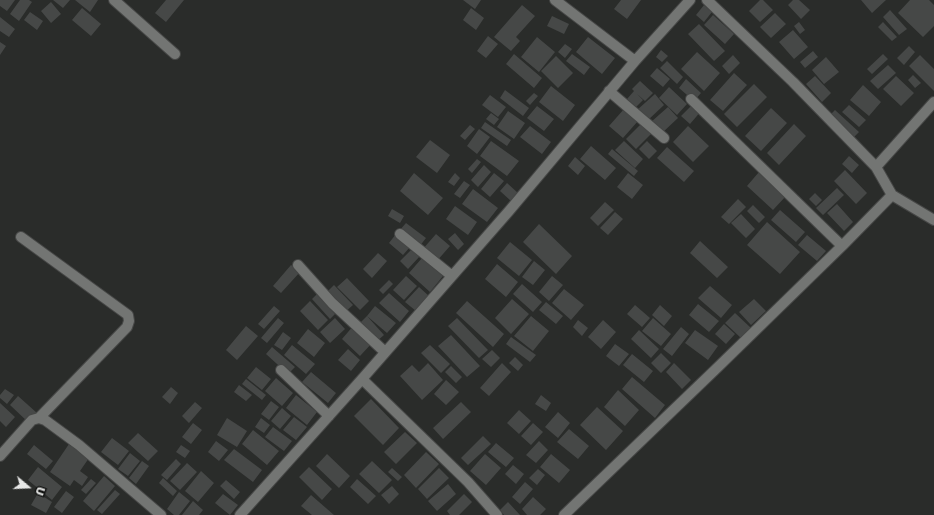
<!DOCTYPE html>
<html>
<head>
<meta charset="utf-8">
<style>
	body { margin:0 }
	#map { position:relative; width:934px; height:515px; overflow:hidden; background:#2a2c2a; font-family:"DejaVu Sans",sans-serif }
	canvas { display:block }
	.north { position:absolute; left:8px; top:467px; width:40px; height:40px; -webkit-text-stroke:3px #131413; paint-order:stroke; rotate:109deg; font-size:11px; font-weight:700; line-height:16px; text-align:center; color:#e7e8e7 }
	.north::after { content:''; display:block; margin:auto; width:14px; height:18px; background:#e7e8e7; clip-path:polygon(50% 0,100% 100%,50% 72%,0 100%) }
</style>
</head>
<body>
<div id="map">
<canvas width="934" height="515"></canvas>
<div class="north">U</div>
</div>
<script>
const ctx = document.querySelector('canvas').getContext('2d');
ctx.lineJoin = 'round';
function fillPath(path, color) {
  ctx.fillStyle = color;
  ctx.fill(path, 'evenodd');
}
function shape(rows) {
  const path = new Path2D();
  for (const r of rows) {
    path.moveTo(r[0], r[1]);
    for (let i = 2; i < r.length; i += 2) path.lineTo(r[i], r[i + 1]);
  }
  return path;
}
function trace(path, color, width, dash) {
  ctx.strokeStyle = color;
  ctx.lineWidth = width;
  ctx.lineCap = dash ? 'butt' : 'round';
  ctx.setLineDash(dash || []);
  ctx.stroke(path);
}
const building = shape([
	[0,0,15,0,7,11,0,6],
	[20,0,29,0,32,2,19,21,10,14],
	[53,0,70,0,63,8],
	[75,0,98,0,90,12],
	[166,0,184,0,166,22,155,13],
	[463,0,481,0,475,9],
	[621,0,641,0,627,19,614,9],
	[760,0,763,0,773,10,760,22,749,11],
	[793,0,799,0,810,10,801,19,788,5],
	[861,0,886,0,872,13],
	[910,0,929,0,934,5,934,26,923,37,898,13],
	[51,2,61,14,51,23,41,11],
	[522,5,535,16,516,37,520,41,511,51,494,37],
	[704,5,712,12,704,22,696,15],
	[82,8,101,24,91,36,72,20],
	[471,8,484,18,476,30,463,20],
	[890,10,907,29,899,35,883,17],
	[30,12,43,21,37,30,24,20],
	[775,13,786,24,771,38,760,27],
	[713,15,734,34,725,44,704,25],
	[552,16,569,24,564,34,547,26],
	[0,17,15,29,9,37,0,31],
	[799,22,805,30,800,34,794,26],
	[883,22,897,37,892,41,878,27],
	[699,24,725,51,714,61,688,34],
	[793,30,808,47,794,59,779,42],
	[488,36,498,44,486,58,477,51],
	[537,37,555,52,539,72,521,57],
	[588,37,615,58,602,74,576,52],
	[0,42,6,46,0,55],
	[565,44,572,49,565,58,558,52],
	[909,46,915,52,904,65,897,58],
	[661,50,668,56,662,62,656,57],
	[813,51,818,57,805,68,800,62],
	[697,52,720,73,704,91,681,69],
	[514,54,542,78,534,88,506,64],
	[572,54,590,67,584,75,566,61],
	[883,54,888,59,872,74,867,69],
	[733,55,740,63,729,74,722,66],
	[920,55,934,69,934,91,909,66],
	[556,56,573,73,558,88,541,71],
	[826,57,839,72,824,84,812,70],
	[667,61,683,77,677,84,660,68],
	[888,65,896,73,878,89,870,81],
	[657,68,670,79,663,87,650,76],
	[734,73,747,85,723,111,710,100],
	[913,75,921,83,915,88,908,80],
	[815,76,831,93,822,102,806,84],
	[896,76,914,93,901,106,883,89],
	[686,79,701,93,694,101,679,88],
	[640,81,653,93,645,101,637,94,643,100,636,107,627,99,634,91,632,89],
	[754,84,767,97,737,127,724,114],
	[863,85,881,102,869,116,850,100],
	[551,86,575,105,563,121,539,102],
	[669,87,687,104,677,115,659,98],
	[505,90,529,108,523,116,500,98],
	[534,93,538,96,530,105,526,101],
	[655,94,664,105,647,121,637,110],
	[490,95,506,107,498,117,482,105],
	[694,103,702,110,690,124,681,116],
	[849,105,866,120,859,127,842,112],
	[537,106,554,119,544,131,527,118],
	[668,107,678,118,662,133,651,122],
	[771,108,787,123,761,151,745,136],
	[624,109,638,121,623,138,609,126],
	[835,110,859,132,854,137,830,115],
	[508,111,525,123,514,139,497,127],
	[491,113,499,119,494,125,486,119],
	[485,122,511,140,507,146,481,128],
	[642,123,652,133,636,149,626,139],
	[794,124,806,136,779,165,767,153],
	[470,125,475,129,465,140,460,136],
	[530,126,551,142,542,154,520,137],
	[688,126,709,146,693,162,673,142],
	[479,129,490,137,477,154,467,146],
	[430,140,450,155,437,173,416,157],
	[491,141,519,161,507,176,480,156],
	[624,141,643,159,635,168,615,150],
	[647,141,657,151,649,159,639,149],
	[591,146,616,168,605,180,580,159],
	[667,147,694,171,684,182,657,158],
	[612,149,638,171,634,176,608,154],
	[849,156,859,165,852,173,842,164],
	[575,157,585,166,578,175,568,166],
	[477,159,481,162,472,173,468,169],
	[484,165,491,172,478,187,471,180],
	[845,170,867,193,856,204,834,181],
	[759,172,786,196,773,210,747,186],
	[414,173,443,198,428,215,400,191],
	[455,173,460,178,454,186,448,182],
	[494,173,504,181,490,197,481,189],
	[628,173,643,185,632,199,617,187],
	[464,181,470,185,460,198,454,194],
	[507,183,518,193,511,201,500,191],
	[837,188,844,195,823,215,816,208],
	[473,189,498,208,487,222,462,204],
	[815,193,822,200,816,206,809,199],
	[738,199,746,207,729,224,721,217],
	[605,202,614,210,598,226,590,218],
	[837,204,853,222,844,231,827,213],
	[753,205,765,217,759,223,747,211],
	[455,206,477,222,468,235,446,219],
	[392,209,404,216,400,223,388,216],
	[780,210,805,232,796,242,771,220],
	[615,212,623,219,608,235,600,228],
	[741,214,755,229,746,238,731,223],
	[767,222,800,252,780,274,747,245],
	[406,223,426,238,419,247,399,231],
	[539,224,572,256,556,274,523,242],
	[455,233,464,244,458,250,448,239],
	[396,234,410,247,403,255,389,243],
	[436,234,450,246,436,262,422,250],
	[807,235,826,251,817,261,798,245],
	[700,241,728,267,717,278,690,253],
	[510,242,532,260,519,276,497,258],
	[412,249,420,256,408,269,400,261],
	[378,253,387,261,372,278,363,269],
	[422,258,443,276,430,292,409,273],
	[534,261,545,270,533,285,522,277],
	[497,264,518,282,506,297,485,279],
	[291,265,300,272,281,293,273,286],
	[406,276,417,286,404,300,393,290],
	[552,276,563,285,549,301,539,292],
	[347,278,369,301,360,310,337,287],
	[389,280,393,284,383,294,379,290],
	[522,284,542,302,533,312,513,294],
	[334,285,353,305,344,313,326,293],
	[710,286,732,305,721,318,698,298],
	[419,287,429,296,416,311,405,302],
	[564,289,584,305,571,320,552,303],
	[389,293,409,311,400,322,379,303],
	[317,294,335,314,330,319,312,299],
	[512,299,529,314,511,334,495,318],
	[754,299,766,311,751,325,739,312],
	[310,301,328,320,318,330,300,311],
	[467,301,504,334,493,347,456,313],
	[546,302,563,316,556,324,539,310],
	[698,304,719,321,709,332,689,315],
	[635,305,650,318,642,327,627,314],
	[660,305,672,316,664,326,652,315],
	[274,306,280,311,264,329,258,324],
	[375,306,396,323,387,333,367,316],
	[735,313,751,328,742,339,725,323],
	[367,316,384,335,376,342,359,324],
	[531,316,549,331,533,351,514,336],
	[278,318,284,323,267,343,261,338],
	[335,318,345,329,330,343,320,332],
	[457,318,488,350,479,358,448,326],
	[653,318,671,334,661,346,642,331],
	[578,320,588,328,582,336,573,327],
	[603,320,616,332,601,349,588,337],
	[724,324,735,334,726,344,715,334],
	[354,325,373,342,360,356,342,339],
	[246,326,258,336,237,360,226,350],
	[681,327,689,334,672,356,663,349],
	[308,329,325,343,314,357,297,343],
	[639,330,659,349,651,358,631,339],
	[695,330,718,346,708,360,685,343],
	[283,332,291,338,282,350,274,345],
	[451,335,480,366,467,377,438,346],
	[511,337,536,355,530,362,506,344],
	[615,344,629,354,619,366,606,356],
	[292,345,315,364,306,374,284,355],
	[430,345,450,364,441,373,421,353],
	[272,347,295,367,288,374,266,354],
	[348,349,360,360,351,371,338,360],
	[492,350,500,358,491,367,482,359],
	[661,353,671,363,661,373,651,363],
	[632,354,653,371,644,382,623,365],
	[515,357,523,365,518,371,509,363],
	[428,363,443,380,422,400,400,376,412,365,419,372],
	[502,363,511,372,489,396,480,388],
	[674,363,691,380,682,389,666,372],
	[451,366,462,377,456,383,445,372],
	[256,367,271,379,262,390,247,378],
	[311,372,336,393,328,403,302,382],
	[632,377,665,405,655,418,622,389],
	[276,378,293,393,282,406,265,391],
	[246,379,266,395,262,400,242,384],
	[446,380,459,392,446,405,434,394],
	[239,385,252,395,246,401,234,392],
	[171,387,178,393,170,404,162,397],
	[5,389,14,395,7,404,0,398,0,395],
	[618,390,639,410,625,426,604,407],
	[296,395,317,412,307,425,286,408],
	[541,395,551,403,546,411,535,404],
	[18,396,37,413,29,423,10,405],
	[371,399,399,428,383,445,354,416],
	[271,401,279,407,269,420,261,414],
	[195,402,202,408,189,423,182,416],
	[461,402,471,412,443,439,433,428],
	[0,403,15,417,6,427,0,421],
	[597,407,623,431,606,450,580,425],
	[282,408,291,416,280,429,271,421],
	[519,410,531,421,519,434,507,423],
	[558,412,570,423,558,438,545,427],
	[294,417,307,427,296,440,283,430],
	[227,418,247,431,237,447,217,435],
	[261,418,270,425,264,433,255,427],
	[193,423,202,430,191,444,182,437],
	[533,423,543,432,531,445,521,436],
	[273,427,292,441,284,451,265,437],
	[569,429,589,446,578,459,557,442],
	[253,430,279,451,267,465,242,444],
	[405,432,417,443,396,464,384,452],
	[138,433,158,451,148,461,128,443],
	[483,436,491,444,468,465,461,458],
	[112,438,129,451,118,465,101,452],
	[216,441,228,450,219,461,208,452],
	[539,441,548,450,536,463,526,455],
	[496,443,514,458,506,467,488,452],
	[69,444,89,458,80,471,88,477,82,486,74,480,70,486,50,472],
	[34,445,53,461,46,469,27,454],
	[181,445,190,451,185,458,176,452],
	[234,449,262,470,253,482,224,460],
	[426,452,439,464,416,488,404,475],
	[130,453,140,461,128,476,118,469],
	[327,454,350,476,339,488,316,466],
	[485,454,501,468,486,485,470,471],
	[551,454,570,470,559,483,540,467],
	[176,459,181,464,167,480,161,475],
	[142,461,149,466,136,484,129,478],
	[372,461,392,480,379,493,359,474],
	[187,463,197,472,180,490,170,481],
	[513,465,524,474,516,484,505,474],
	[38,467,62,487,52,500,28,480],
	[309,467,332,489,322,500,299,477],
	[392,468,402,477,398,481,388,472],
	[439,468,449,478,427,499,418,489],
	[538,469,545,475,537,485,529,478],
	[201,471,214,483,198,502,185,491],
	[104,476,115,486,94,511,83,501],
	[163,478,177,491,173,496,159,483],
	[91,479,96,483,86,494,81,490],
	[357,479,376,496,368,504,350,487],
	[226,480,240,492,234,499,220,486],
	[525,482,533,489,520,504,512,497],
	[448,484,456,494,437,511,428,501],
	[392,486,399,494,389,504,381,495],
	[115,490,120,494,102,514,97,510],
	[66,491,74,497,62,513,54,507],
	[179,492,190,501,179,515,174,515,167,509],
	[38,493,52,502,46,513,31,505],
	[223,494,238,505,230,515,215,503],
	[464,494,472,502,459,515,450,515,447,511],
	[311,495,334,515,312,515,301,506],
	[533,497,546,509,540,515,527,515,522,509],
	[193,501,203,510,199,515,182,515],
	[508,502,520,515,504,515,500,510]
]);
const minor = shape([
	[114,0,175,54],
	[555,0,635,61],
	[707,0,793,82,876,167,892,195,934,220],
	[609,91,664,138],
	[691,99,842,246],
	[876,167,934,102],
	[400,234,452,276],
	[21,237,128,315,129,321,127,327,39,418],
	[298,265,332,303,385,352],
	[281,370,329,416],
	[362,379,468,482,497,515],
	[0,456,32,420,39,418,45,420,79,445,161,515],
	[240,515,362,379,509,211,635,61,690,0],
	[564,515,719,366,842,246,892,195]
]);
fillPath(building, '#464847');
trace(minor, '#464746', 12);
trace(minor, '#737573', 10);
</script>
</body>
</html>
